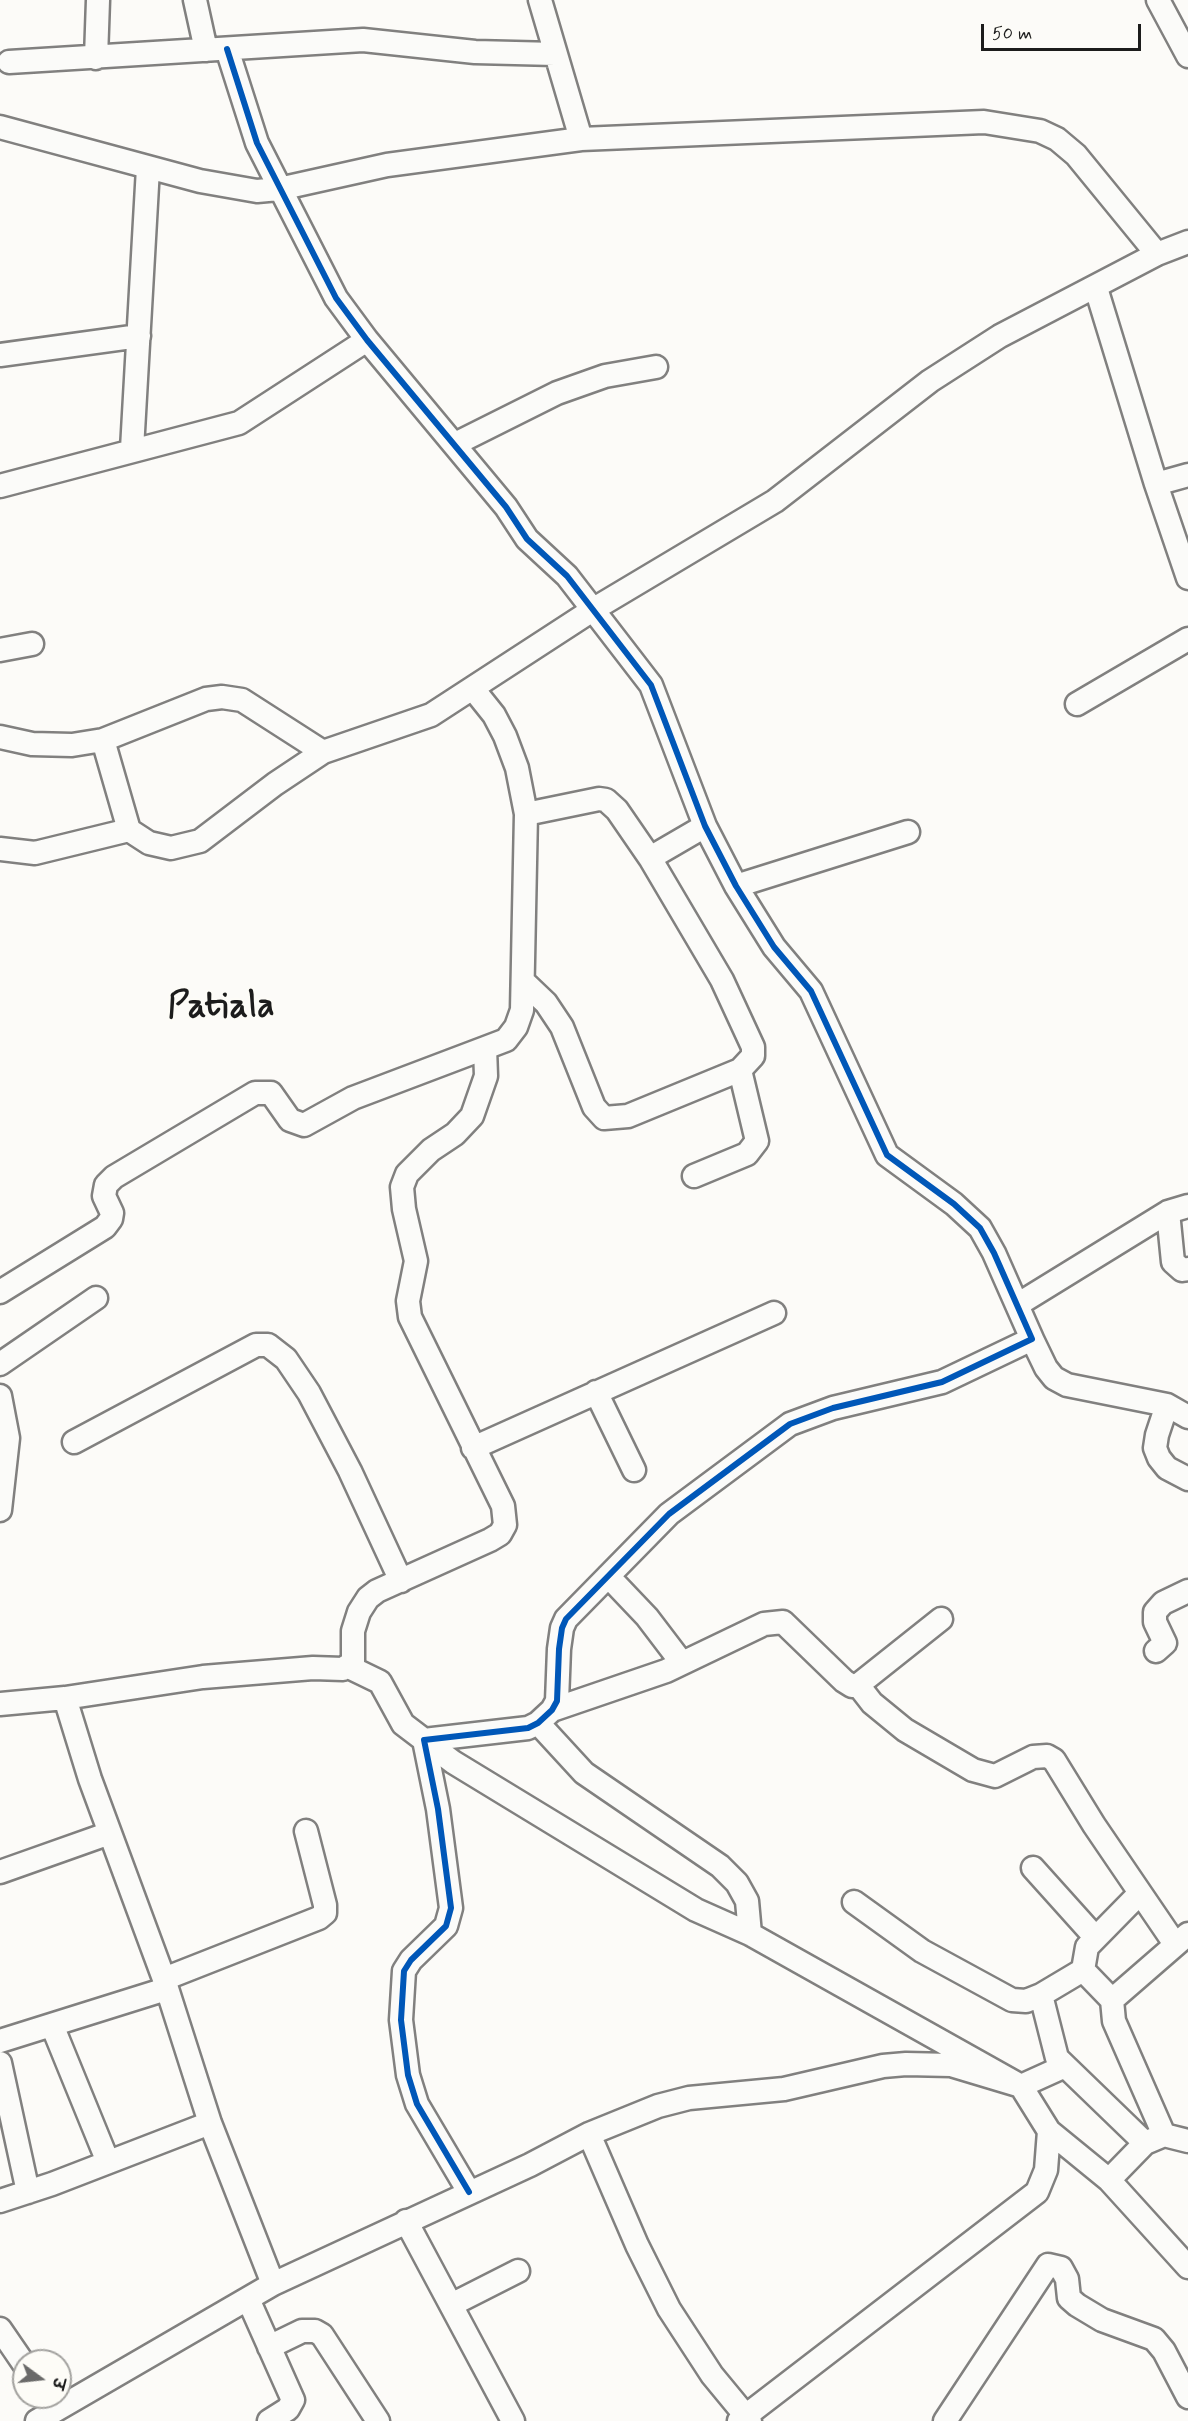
<!DOCTYPE html>
<html>
<head>
<meta charset="utf-8">
<style>
	body { margin:0 }
	#map { position:relative; width:1188px; height:2421px; overflow:hidden; background:#fcfbf8; font-family:Mynerve,"Playpen Sans Deva",sans-serif }
	canvas { display:block }
	.north { position:absolute; left:12px; top:2349px; width:60px; height:60px; box-sizing:border-box; background:#fdfcf7; border:2px solid #a3a29f; border-radius:50%; rotate:105deg; font-size:16px; font-weight:700; line-height:24px; text-align:center; color:#1c1c1c }
	.north::after { content:''; display:block; margin:auto; width:21px; height:27px; background:#6a6a69; clip-path:polygon(50% 0,100% 100%,50% 72%,0 100%) }
	.scale { position:absolute; left:981px; top:24px; width:160px; height:27px; box-sizing:border-box; border:3px solid #1c1c1c; border-top:0; padding-left:8px; font-size:18px; line-height:21px; white-space:nowrap; color:#1c1c1c; -webkit-text-stroke:4px #fdfcf7; paint-order:stroke }
</style>
</head>
<body>
<div id="map">
<canvas width="1188" height="2421"></canvas>
<div class="north">उ</div>
<div class="scale">50 m</div>
</div>
<script>
const ctx = document.querySelector('canvas').getContext('2d');
ctx.lineJoin = 'round';
function shape(rows) {
  const path = new Path2D();
  for (const r of rows) {
    path.moveTo(r[0], r[1]);
    for (let i = 2; i < r.length; i += 2) path.lineTo(r[i], r[i + 1]);
  }
  return path;
}
function trace(path, color, width, dash) {
  ctx.strokeStyle = color;
  ctx.lineWidth = width;
  ctx.lineCap = dash ? 'butt' : 'round';
  ctx.setLineDash(dash || []);
  ctx.stroke(path);
}
function drawText(font, color, halo, rows, align = 'center') {
  ctx.font = font + ' Mynerve,sans-serif';
  ctx.lineWidth = 4.5;
  ctx.setLineDash([]);
  ctx.textBaseline = 'middle';
  ctx.strokeStyle = halo;
  ctx.fillStyle = color;
  for (const [text, x, y, turn = 0] of rows) {
    ctx.save();
    ctx.translate(x, y);
    ctx.rotate((+turn || 0) * Math.PI / 180);
    ctx.textAlign = isNaN(turn) ? turn : align;
    if (halo) ctx.strokeText(text, 0, 0);
    ctx.fillText(text, 0, 0);
    ctx.restore();
  }
}
const street = shape([
	[195,0,206,50],
	[540,0,581,139],
	[1158,0,1188,56],
	[227,49,257,143,336,298,367,340,506,507,527,539,567,576,651,685,705,826,736,886,774,947,811,991,887,1155,954,1204,980,1228,994,1253,1032,1339,942,1382,833,1408,790,1424,669,1514,566,1619,562,1628,559,1649,557,1701,552,1710,538,1723,528,1728,424,1740,438,1809,451,1908,446,1926,411,1960,404,1971,401,2020,408,2075,417,2104,469,2192],
	[96,58,98,0],
	[9,62,363,40,475,52,555,54],
	[0,127,200,181,257,191,279,189,387,165,581,139,984,122,1040,131,1057,139,1076,155,1157,254,1188,242],
	[1096,288,1156,484],
	[0,355,139,336],
	[455,444,557,393,605,376,656,367],
	[132,449,148,168],
	[1188,475,1156,484,1188,578],
	[0,486,239,423,367,340],
	[0,650,32,644],
	[1077,704,1188,639],
	[0,737,32,744,72,745,103,740,206,699,222,697,242,700,323,752,431,715,594,609,775,501,930,381,1000,336,1157,254],
	[526,814,599,799,606,800,617,810,650,858],
	[129,830,149,843,171,848,200,841,275,784,323,752],
	[0,849,35,853,129,830,103,740],
	[736,886,908,832],
	[525,983,546,1003,562,1027,594,1107,604,1118,628,1116,740,1070],
	[694,1176,747,1154,757,1141,740,1070,753,1056,753,1047,722,980,650,858,705,826],
	[1168,1212,1173,1262,1182,1270,1188,1269],
	[0,1292,105,1227,111,1219,112,1213,104,1196,106,1185,114,1177,255,1093,271,1093,290,1120,304,1125,353,1098,485,1048],
	[1017,1305,1168,1212,1188,1206],
	[1032,1339,1046,1368,1054,1378,1067,1385,1167,1405,1188,1417],
	[0,1364,96,1298],
	[596,1392,634,1470],
	[0,1396,8,1438,0,1510],
	[1167,1405,1157,1435,1155,1448,1159,1458,1167,1468,1188,1479],
	[74,1442,256,1345,268,1345,286,1359,309,1393,350,1471,401,1581],
	[473,1448,774,1313],
	[608,1576,647,1617,682,1663],
	[1156,1651,1165,1643,1155,1622,1155,1612,1163,1603,1188,1591],
	[349,1667,380,1682,403,1724,453,1762,696,1910,750,1934,1021,2086,1049,2131,1109,2180,1188,2267],
	[858,1685,872,1703,905,1730,973,1770,995,1776,1033,1757,1047,1756,1054,1760,1094,1825,1175,1944],
	[65,1698,90,1779,164,1979,210,2123,273,2284],
	[0,1704,65,1698,203,1677,313,1668,343,1669,353,1662,353,1631,359,1612,368,1598,377,1591,490,1540,500,1534,505,1525,503,1506,410,1317,408,1301,416,1261,404,1209,402,1187,407,1174,431,1150,455,1134,472,1116,486,1076,485,1048,506,1040,516,1027,522,1010,526,814,517,768,505,736,494,715,474,690],
	[552,1710,666,1671,764,1624,783,1622,844,1681,852,1686,858,1685,941,1619],
	[538,1723,584,1773,720,1866,737,1883,747,1901,750,1934],
	[1033,1868,1095,1937],
	[0,1872,110,1833],
	[854,1902,922,1951,1012,2000,1026,2001,1041,1995,1083,1970,1112,2000],
	[1083,1970,1087,1947,1140,1893],
	[164,1979,319,1918,325,1913,325,1905,306,1831],
	[1041,1995,1057,2058,1145,2143],
	[52,2025,108,2162],
	[0,2041,166,1989],
	[0,2063,28,2192],
	[589,2134,637,2245,669,2309,712,2375,750,2421],
	[1164,2135,1188,2141],
	[1109,2180,1145,2143,1164,2135,1114,2021,1112,2000,1188,1934],
	[0,2201,52,2184,210,2123],
	[406,2221,513,2421],
	[248,2299,293,2400,288,2409,269,2421],
	[451,2305,518,2271],
	[0,2329,24,2364],
	[269,2347,302,2331,315,2331,322,2335,378,2421],
	[37,2421,273,2284,530,2165,589,2134,658,2106,689,2098,784,2089,883,2066,906,2064,951,2065,1021,2086,1063,2067],
	[739,2421,1037,2192,1046,2170,1049,2131],
	[945,2421,1048,2265,1061,2268,1067,2279,1069,2298,1077,2305,1102,2320,1154,2339,1164,2351,1188,2397]
]);
const cycleway = shape([
	[227,49,257,143,336,298,367,340,506,507,527,539,567,576,651,685,705,826,736,886,774,947,811,991,887,1155,954,1204,980,1228,994,1253,1032,1339,942,1382,833,1408,790,1424,669,1514,566,1619,562,1628,559,1649,557,1701,552,1710,538,1723,528,1728,424,1740,438,1809,451,1908,446,1926,411,1960,404,1971,401,2020,408,2075,417,2104,469,2192]
]);
const townNames = [
	["Patiala",221,1008]
];
trace(street, '#81807f', 27);
trace(street, '#fbfbf9', 22);
trace(cycleway, '#0057b8', 6);
drawText('bold 36px', '#1c1c1c', '#fdfcf7', townNames);
</script>
</body>
</html>
